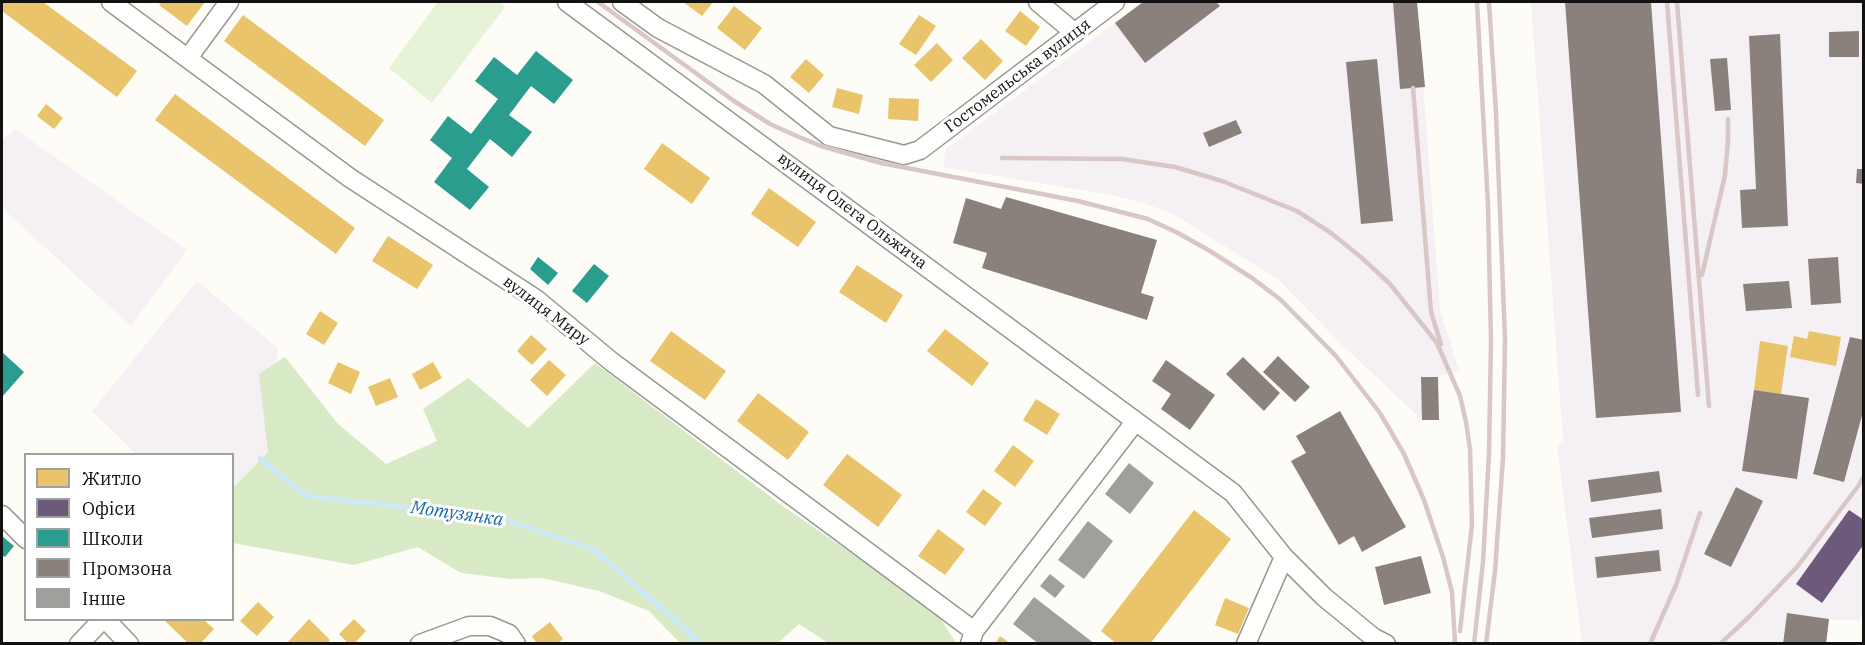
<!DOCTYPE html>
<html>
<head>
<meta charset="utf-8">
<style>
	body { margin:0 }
	#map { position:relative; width:1865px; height:645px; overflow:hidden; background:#fdfcf7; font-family:"IBM Plex Serif",serif }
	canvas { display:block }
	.frame { position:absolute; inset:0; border:3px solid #111; pointer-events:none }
	.legend { position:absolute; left:24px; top:453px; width:210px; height:168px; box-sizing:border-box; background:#fff; border:2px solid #a0a0a0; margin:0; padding:8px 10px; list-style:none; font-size:18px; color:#111 }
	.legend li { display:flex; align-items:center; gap:12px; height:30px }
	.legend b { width:30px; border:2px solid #a0a0a0 }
</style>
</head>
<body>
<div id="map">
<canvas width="1865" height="645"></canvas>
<div class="frame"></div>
<ul class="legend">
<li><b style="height:16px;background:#e9c46a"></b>Житло</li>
<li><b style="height:16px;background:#6d597a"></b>Офіси</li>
<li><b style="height:16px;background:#2a9d8f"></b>Школи</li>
<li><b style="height:16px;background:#8a817c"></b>Промзона</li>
<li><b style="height:16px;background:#a19f9c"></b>Інше</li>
</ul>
</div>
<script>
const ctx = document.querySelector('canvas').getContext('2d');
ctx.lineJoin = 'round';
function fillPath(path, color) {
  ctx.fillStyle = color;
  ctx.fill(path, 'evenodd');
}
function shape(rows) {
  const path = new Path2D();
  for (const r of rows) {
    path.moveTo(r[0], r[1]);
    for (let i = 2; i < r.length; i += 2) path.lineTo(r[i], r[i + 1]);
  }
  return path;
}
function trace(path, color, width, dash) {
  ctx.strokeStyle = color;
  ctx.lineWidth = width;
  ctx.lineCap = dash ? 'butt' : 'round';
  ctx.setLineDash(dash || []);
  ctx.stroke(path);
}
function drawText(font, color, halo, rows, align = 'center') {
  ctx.font = font + ' "IBM Plex Serif",serif';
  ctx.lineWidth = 6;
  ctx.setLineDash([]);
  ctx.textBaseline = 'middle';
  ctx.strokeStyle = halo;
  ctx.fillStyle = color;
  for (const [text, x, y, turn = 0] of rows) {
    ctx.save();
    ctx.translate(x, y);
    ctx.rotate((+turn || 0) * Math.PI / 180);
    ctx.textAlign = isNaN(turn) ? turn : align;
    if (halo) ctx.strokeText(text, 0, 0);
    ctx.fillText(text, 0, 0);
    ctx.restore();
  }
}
const industrial = shape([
	[1143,2,1417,2,1440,310,1459,370,1438,377,1439,420,1422,420,1341,344,1278,279,1171,213,1143,203,1107,194,943,167,946,149],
	[1531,2,1863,2,1864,611,1859,621,1829,619,1787,613,1783,643,1582,643,1557,446,1563,440],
	[15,129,187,250,131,326,2,208,2,140],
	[197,281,278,348,268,452,233,488,232,454,136,454,92,411]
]);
const green = shape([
	[438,2,498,2,505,7,432,103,389,68]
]);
const forest = shape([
	[285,357,338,424,386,464,437,441,423,409,468,378,528,428,595,363,780,504,864,562,940,618,956,643,828,643,799,624,778,643,680,643,649,611,599,591,542,578,511,579,461,573,418,547,354,565,233,543,233,488,268,452,259,374]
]);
const homes = shape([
	[2,2,43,2,137,71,117,97,2,11],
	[162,2,205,2,187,26,159,5],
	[683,2,713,2,702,16],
	[734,6,762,28,745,50,717,28],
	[1020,11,1040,27,1026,46,1005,31],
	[243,15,384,120,365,146,224,41],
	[919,15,936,26,916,55,899,44],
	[981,39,1003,61,985,80,962,58],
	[937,43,953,60,931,82,914,65],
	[806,59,824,75,809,93,790,77],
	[837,88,863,95,859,114,832,107],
	[175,94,355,228,336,254,155,120],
	[889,98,919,99,918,121,888,119],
	[46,104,63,118,54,129,37,116],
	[662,143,710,178,692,204,644,169],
	[769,188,816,222,798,247,751,214],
	[388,236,433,265,417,289,372,261],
	[857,265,903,295,886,323,839,292],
	[320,311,338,323,324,345,306,334],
	[945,329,989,363,972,386,927,351],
	[671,331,726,371,705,400,650,361],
	[1809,331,1841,337,1836,366,1790,357,1794,336,1807,339],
	[531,335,547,349,532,365,517,351],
	[1760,341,1788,346,1781,394,1754,390],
	[549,360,566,375,547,396,530,380],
	[338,362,360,372,351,394,328,383],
	[433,362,442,378,420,390,412,374],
	[390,378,398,397,376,406,368,387],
	[758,393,809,432,788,460,737,421],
	[1036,399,1060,414,1047,435,1023,420],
	[1013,445,1034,461,1015,487,994,471],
	[847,454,902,495,878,527,823,485],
	[983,489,1002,503,985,526,966,512],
	[1194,510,1231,539,1150,644,1117,644,1101,631],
	[938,529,965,549,945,575,918,556],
	[1225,598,1249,608,1238,634,1215,625],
	[258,602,274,617,257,636,240,621],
	[309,619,330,640,327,644,286,644],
	[354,619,366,631,354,644,349,644,339,634],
	[164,620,204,620,214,629,200,644,189,644],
	[550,622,563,639,557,644,537,644,532,636],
	[1000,636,1011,644,995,644]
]);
const offices = shape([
	[1849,510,1864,520,1864,544,1822,603,1796,584]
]);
const schools = shape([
	[536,51,573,80,554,104,531,86,509,115,532,132,512,157,490,139,467,169,489,187,470,210,434,182,452,158,430,140,448,116,471,134,498,99,475,81,494,57,517,75],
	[538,257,558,273,548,285,530,269],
	[594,264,609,276,587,303,572,291],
	[2,352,24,372,2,397],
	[2,536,14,546,5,557,2,555]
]);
const industry = shape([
	[1143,2,1216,2,1220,6,1145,63,1115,23],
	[1393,2,1417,2,1425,87,1400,89],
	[1565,2,1651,2,1681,412,1596,418],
	[1859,31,1859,57,1829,57,1829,32],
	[1780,34,1788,226,1742,228,1740,190,1756,189,1749,36],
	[1727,58,1731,110,1715,111,1710,59],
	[1377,59,1393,221,1361,224,1346,62],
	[1236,120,1242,133,1209,147,1203,133],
	[1857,169,1864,169,1864,184,1856,183],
	[1006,197,1157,240,1141,293,1154,297,1147,320,982,268,987,253,953,243,966,198,1001,209],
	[1838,257,1841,303,1811,305,1808,259],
	[1789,281,1792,308,1746,311,1743,284],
	[1850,337,1864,340,1864,408,1844,482,1813,474],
	[1278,356,1310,387,1295,402,1263,372],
	[1243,357,1280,393,1264,411,1226,374],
	[1166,360,1215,395,1190,430,1161,409,1171,394,1152,381],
	[1421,377,1438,377,1439,420,1422,420],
	[1754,390,1809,398,1797,479,1742,471],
	[1340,411,1406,527,1362,552,1354,536,1339,545,1291,461,1306,453,1296,436],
	[1659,471,1662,492,1591,502,1588,480],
	[1736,487,1763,501,1731,567,1704,554],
	[1661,509,1663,529,1592,538,1589,518],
	[1659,550,1661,571,1597,578,1595,557],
	[1421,556,1431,593,1384,605,1375,567],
	[1787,613,1829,619,1826,644,1783,644]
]);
const stream = shape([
	[260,458,306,496,501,518,593,549,697,639,700,644]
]);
const building = shape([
	[1129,463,1154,483,1130,514,1105,494],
	[1088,521,1113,541,1084,579,1058,560],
	[1050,574,1065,586,1055,598,1040,586],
	[1034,597,1095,644,1039,644,1013,624]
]);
const minor = shape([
	[111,2,350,178,536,299,612,362,974,631],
	[567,2,1233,493,1284,557,1324,597,1374,638,1386,644],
	[622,2,658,28,764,84,829,136,904,155,920,150,1115,2],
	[1038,2,1075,33],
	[188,58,229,2],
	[2,515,26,539],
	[106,620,129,644],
	[79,644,102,620],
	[420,644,469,626,490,626,509,634,516,644],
	[970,644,974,631,1135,422],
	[1246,644,1284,557]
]);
const rail = shape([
	[598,2,734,101,770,124,799,137,821,146,881,163,1078,201,1148,219,1178,233,1210,251,1252,278,1281,300,1336,356,1380,413,1404,454,1424,500,1443,557,1452,592,1455,644],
	[1667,2,1698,395],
	[1677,2,1709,406],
	[1413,88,1431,312,1441,344],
	[1002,158,1122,159,1175,167,1222,181,1297,211,1331,233,1362,258,1390,284,1437,343,1460,396,1466,422,1470,449,1472,524,1460,631],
	[1702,275,1725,175,1728,140,1728,119],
	[1474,644,1483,562,1489,453,1491,341,1488,205,1477,2],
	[1486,644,1495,571,1503,458,1505,338,1496,113,1489,2],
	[1650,644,1676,585,1700,513],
	[1720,644,1750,616,1797,567,1859,485,1864,476]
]);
const streetNames = [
	["Гостомельська вулиця",1018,76,-37],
	["вулиця Олега Ольжича",852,211,37],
	["вулиця Миру",546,311,37]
];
const waterNames = [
	["Мотузянка",457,514,8]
];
fillPath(industrial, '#f5f0f3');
fillPath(green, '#e7f3d7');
fillPath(forest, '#d8eac5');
fillPath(homes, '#e9c46a');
fillPath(offices, '#6d597a');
fillPath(schools, '#2a9d8f');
fillPath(industry, '#8a817c');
trace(stream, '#cde8f7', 5);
fillPath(building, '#a19f9c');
trace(minor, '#979795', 21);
trace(minor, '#fffffe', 18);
trace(rail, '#d9c6c7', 4.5);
drawText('16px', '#111', '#fff', streetNames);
drawText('italic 18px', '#1768a6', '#fff', waterNames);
</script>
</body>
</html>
